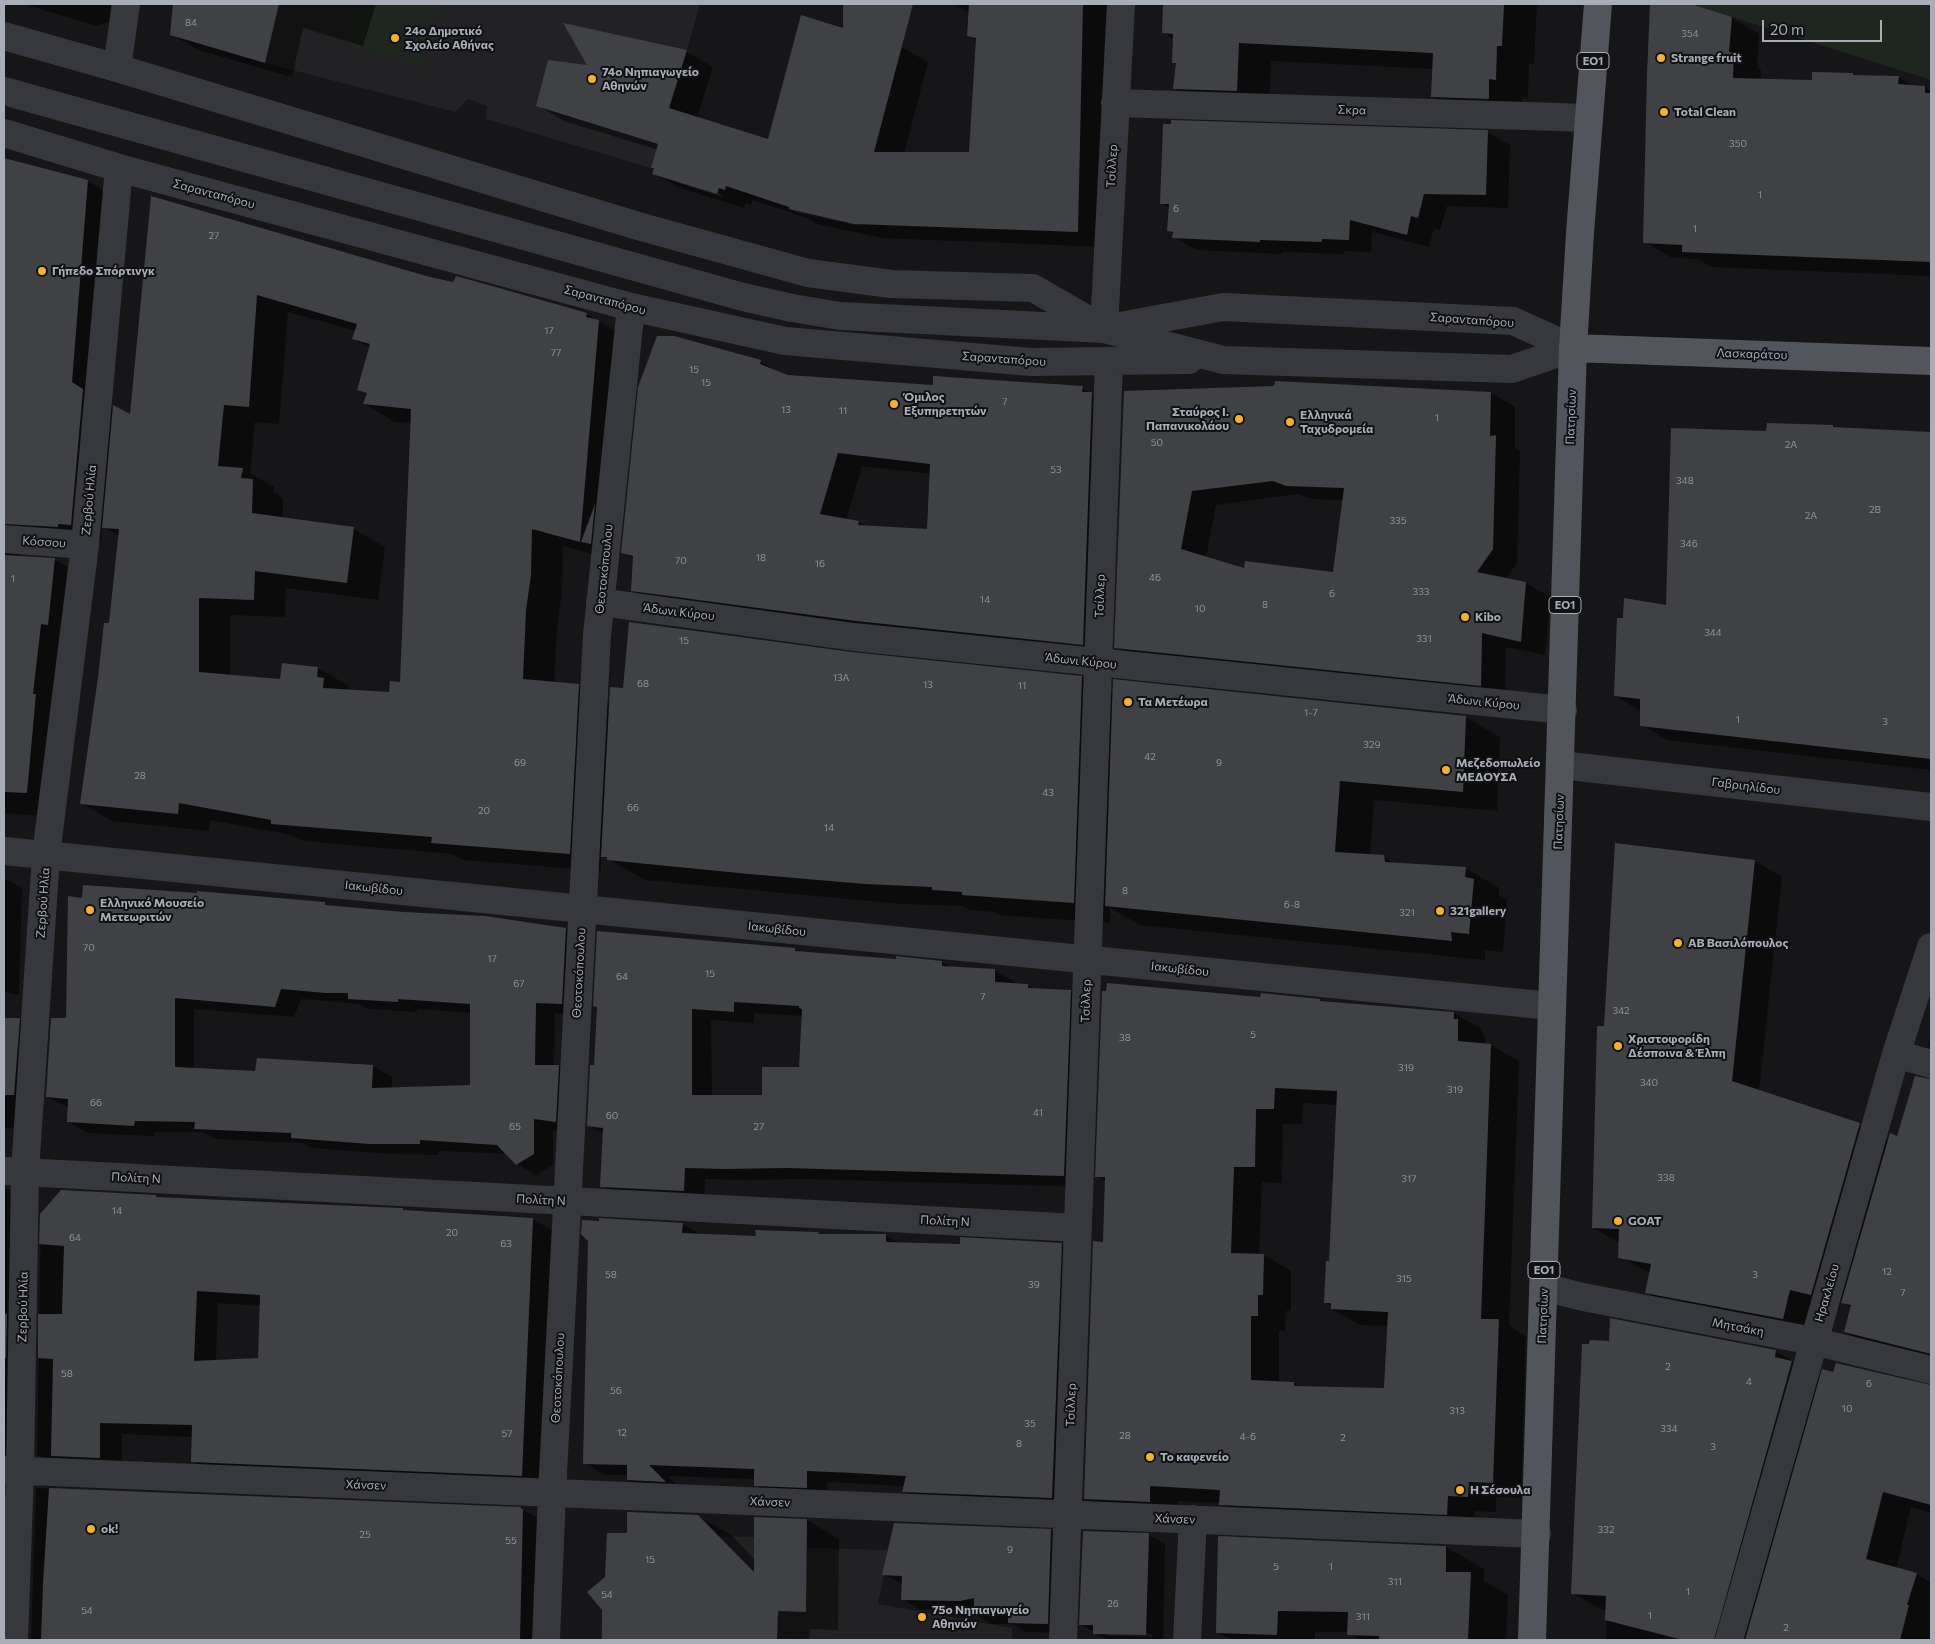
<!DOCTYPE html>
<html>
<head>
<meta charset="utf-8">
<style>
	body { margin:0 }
	#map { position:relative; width:1935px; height:1644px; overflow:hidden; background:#161618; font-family:Commissioner,sans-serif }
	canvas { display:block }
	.frame { position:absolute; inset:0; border:5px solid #a8adb8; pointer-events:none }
	.scale { position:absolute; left:1762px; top:20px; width:120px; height:22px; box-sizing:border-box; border:2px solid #a8adb8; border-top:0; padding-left:6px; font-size:15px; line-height:18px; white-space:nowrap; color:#a8adb8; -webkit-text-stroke:4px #111113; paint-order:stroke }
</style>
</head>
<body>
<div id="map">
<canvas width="1935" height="1644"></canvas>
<div class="frame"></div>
<div class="scale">20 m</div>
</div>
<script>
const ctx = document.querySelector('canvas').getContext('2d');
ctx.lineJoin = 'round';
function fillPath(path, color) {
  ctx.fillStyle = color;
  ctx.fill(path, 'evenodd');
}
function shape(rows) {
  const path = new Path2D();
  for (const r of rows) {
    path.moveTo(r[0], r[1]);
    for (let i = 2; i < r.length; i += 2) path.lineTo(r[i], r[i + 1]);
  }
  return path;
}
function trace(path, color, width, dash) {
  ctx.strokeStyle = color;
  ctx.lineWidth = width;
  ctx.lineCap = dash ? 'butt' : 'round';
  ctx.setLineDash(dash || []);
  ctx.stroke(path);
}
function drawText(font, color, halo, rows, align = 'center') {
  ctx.font = font + ' Commissioner,sans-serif';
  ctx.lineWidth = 4;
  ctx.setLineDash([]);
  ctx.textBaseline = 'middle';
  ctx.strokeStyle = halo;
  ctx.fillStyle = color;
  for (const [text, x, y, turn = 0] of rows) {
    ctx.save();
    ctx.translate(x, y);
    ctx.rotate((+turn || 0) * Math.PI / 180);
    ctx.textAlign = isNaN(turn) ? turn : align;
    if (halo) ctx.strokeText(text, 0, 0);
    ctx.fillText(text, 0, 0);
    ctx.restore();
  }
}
const built = shape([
	[279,4,700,4,687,50,651,168,486,119,487,106,468,99,455,112,265,63],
	[627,1518,687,1536,703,1519,719,1536,754,1537,754,1525,807,1525,807,1548,888,1550,878,1604,1012,1628,1012,1640,601,1640,602,1610,587,1592,605,1577,607,1533,627,1533]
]);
const green = shape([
	[358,4,440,4,421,67,345,44],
	[1691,4,1931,4,1931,80,1732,17],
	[793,1638,874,1640,793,1640]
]);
const shadow = shape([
	[23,4,111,4,110,21,97,26],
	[175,4,376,4,363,46,303,28,292,77,198,50,171,34],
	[955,4,1110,4,1105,247,882,238,817,224,807,218,753,200,751,205,746,203,744,208,680,188,654,173,655,169,652,167,658,150,564,121,537,105,590,66,566,25,687,52,713,67,697,118,769,141,901,47,928,62,904,154,971,154,977,40,969,35,970,13],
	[678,180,723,195,722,197,678,183],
	[792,209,860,224,860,226,795,212],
	[1165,4,1537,4,1534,64,1529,64,1528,98,1522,97,1521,117,1465,115,1432,97,1434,69,1271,61,1269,109,1207,107,1175,89,1177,64,1173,62,1174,39,1163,32],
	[1651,4,1688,4,1732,18,1759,34,1757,68,1761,70,1761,80,1813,81,1853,74,1857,76,1898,77,1914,87,1925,87,1931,91,1931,276,1711,267,1698,259,1672,258,1645,242,1648,74],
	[1487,132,1510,145,1508,208,1447,206,1440,230,1434,228,1429,247,1372,232,1371,252,1344,251,1344,254,1282,252,1282,254,1196,250,1174,237,1174,234,1168,231,1170,208,1161,203],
	[4,160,88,181,118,199,101,401,131,416,152,198,429,278,586,314,630,339,611,559,563,546,562,593,557,628,554,683,578,685,610,704,624,689,852,654,1082,677,1114,696,1465,717,1500,737,1497,811,1374,800,1370,856,1383,857,1396,864,1465,868,1499,888,1499,895,1507,900,1503,952,1485,950,1485,960,1140,925,1110,908,1110,923,999,915,994,912,969,910,963,906,901,904,645,880,601,855,601,871,463,860,452,854,303,841,291,835,210,820,209,831,112,821,81,803,110,624,119,536,102,526,101,542,88,540,21,548,18,555,19,557,55,560,85,577,54,817,4,813,4,378,36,378,4,368],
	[288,312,356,331,354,339,370,348,358,389,367,394,365,404,395,422,412,423,401,683,390,693,348,690,349,686,318,668,283,665,281,680,230,676,230,615,285,617,286,588,378,600,385,547,354,529,283,519,283,498,273,492,274,487,250,473,255,422,279,424],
	[760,361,784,375,934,387,1082,388,1115,407,1106,658,656,603,633,590,634,559,623,552],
	[862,466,931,474,929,530,867,527,859,522,846,520],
	[1125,392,1491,393,1515,407,1515,447,1520,451,1517,563,1506,579,1526,583,1550,597,1545,655,1506,647,1505,699,1140,662,1116,647],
	[1298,494,1312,499,1344,500,1334,573,1245,569,1206,558,1216,505],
	[1832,426,1837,428,1931,433,1931,770,1667,740,1642,725,1641,711,1615,696,1624,620,1667,607,1767,432],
	[1755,861,1782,877,1759,1091,1859,1125,1889,1141,1898,1137,1919,1078,1931,1080,1931,1362,1873,1348,1845,1332,1852,1308,1841,1301,1839,1310,1817,1305,1811,1334,1674,1308,1646,1292,1650,1273,1620,1257,1620,1243,1593,1228,1605,1028],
	[4,878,22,888,19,995,4,992],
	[325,904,329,906,566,929,585,940,581,1015,555,1013,554,1066,558,1066,578,1077,575,1132,553,1130,553,1165,536,1175,517,1164,508,1154,439,1151,439,1155,390,1154,312,1148,303,1143,215,1139,202,1132,155,1132,154,1136,87,1133,68,1122,69,1108,47,1097,67,1019],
	[301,999,359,1004,368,1009,417,1012,417,1009,472,1013,472,1087,392,1089,392,1077,373,1066,256,1072,194,1069,194,1009,294,1017],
	[794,949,801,952,897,961,942,962,953,968,995,971,1015,982,1015,984,1027,985,1035,990,1070,991,1090,1003,1084,1187,807,1179,745,1180,705,1179,704,1202,622,1198,602,1186,604,1134,588,1125,595,1066,599,1008,594,1006],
	[754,1013,803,1016,801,1068,763,1096,712,1096,711,1020,754,1023],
	[1261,998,1320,1000,1325,1003,1454,1013,1482,1029,1482,1034,1485,1036,1485,1044,1491,1045,1519,1061,1509,1326,1526,1336,1521,1498,1496,1497,1496,1512,1475,1511,1475,1530,1248,1520,1221,1503,1177,1501,1177,1517,1113,1515,1085,1499,1104,1243,1106,1182,1097,1176],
	[1303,1103,1337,1105,1330,1263,1326,1303,1332,1306,1332,1309,1360,1325,1389,1326,1385,1389,1301,1387,1294,1383,1279,1382,1279,1331,1285,1331,1286,1311,1291,1311,1291,1271,1264,1255,1259,1255,1262,1182,1282,1183,1283,1124,1302,1124],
	[4,1019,19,1019,43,1033,28,1128,4,1128],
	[1931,1035,1931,1048,1928,1046],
	[4,1187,30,1202,4,1640],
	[62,1191,156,1196,160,1198,402,1209,407,1212,532,1219,554,1231,543,1488,213,1474,192,1461,193,1437,122,1434,122,1470,59,1467,37,1455,41,1214],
	[218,1303,261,1306,259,1360,216,1361],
	[682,1224,702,1235,757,1237,818,1233,821,1235,886,1235,901,1244,1061,1244,1082,1256,1073,1509,923,1503,903,1491,904,1486,827,1482,827,1499,776,1497,755,1485,755,1479,668,1476,684,1493,649,1491,628,1480,628,1475,605,1475,584,1463],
	[1776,1351,1821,1379,1931,1386,1931,1513,1911,1507,1896,1569,1917,1574,1931,1583,1931,1640,1606,1640,1607,1610,1601,1609,1572,1593],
	[36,1488,520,1508,542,1521,542,1640,31,1640],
	[698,1516,731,1535,755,1560,807,1520,839,1539,838,1630,810,1629,809,1640,629,1640,589,1592,606,1578,628,1535],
	[895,1524,1051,1531,1068,1540,1064,1633,1026,1632,1012,1624,992,1624,975,1614,975,1610,919,1609,903,1599,903,1584,883,1574],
	[1148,1535,1165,1544,1163,1640,1107,1640,1080,1624],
	[1106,1633,1152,1634,1152,1637,1109,1636],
	[1220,1538,1446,1547,1484,1569,1484,1581,1508,1595,1506,1640,1359,1640,1348,1632,1315,1632,1315,1640,1231,1640,1217,1632]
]);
const building = shape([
	[173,4,279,4,265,63,170,35],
	[843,4,913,4,874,152,969,152,976,38,967,36,969,4,1083,4,1078,232,854,224,789,209,789,207,726,186,725,190,719,188,717,194,652,174,654,168,651,168,658,144,536,106,548,60,587,65,563,23,687,50,669,108,768,139,801,15,843,28],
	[1163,4,1504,4,1502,46,1497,46,1496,80,1489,79,1489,99,1431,97,1433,53,1239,43,1237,91,1173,89,1176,63,1172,63,1173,34,1162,33],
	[1650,4,1691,4,1732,17,1729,52,1734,53,1733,78,1812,80,1812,72,1853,73,1853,75,1899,76,1898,84,1925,86,1925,93,1931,93,1931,262,1682,252,1682,245,1643,243,1647,74],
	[1171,120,1488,130,1486,195,1424,194,1418,218,1411,216,1407,235,1350,220,1349,240,1322,239,1322,242,1260,240,1260,242,1172,238,1173,232,1167,231,1169,204,1160,204,1163,124,1171,124],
	[4,158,88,180,72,382,83,389,71,525,58,524,58,527,4,524],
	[151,196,430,277,453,282,456,276,492,286,587,313,586,317,599,320,580,542,532,529,531,575,526,610,523,679,579,684,570,854,431,843,432,837,271,824,271,820,179,803,178,814,80,804,98,677,104,623,109,623,119,529,102,528,113,405,130,414],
	[257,295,357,324,352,339,370,344,357,390,367,393,363,404,411,409,400,682,390,681,389,692,323,688,324,678,317,677,318,667,282,663,280,679,199,672,199,598,254,600,255,571,347,583,354,527,252,513,253,479,241,478,243,468,218,466,224,405,249,407],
	[657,336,674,336,761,360,760,364,788,375,933,385,933,376,1083,386,1082,392,1092,392,1083,645,856,621,631,591,633,556,621,553,638,387],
	[838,453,930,464,927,529,858,525,859,521,820,514],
	[1275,381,1491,392,1490,436,1496,435,1493,549,1477,572,1526,582,1521,642,1482,633,1481,686,1114,648,1124,391,1274,386],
	[1273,481,1286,486,1344,488,1333,572,1245,561,1244,568,1181,549,1192,491],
	[1767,423,1833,425,1833,427,1931,432,1931,759,1640,726,1640,699,1614,696,1617,618,1623,618,1624,598,1666,605,1671,428,1766,431],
	[595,504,591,544,581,542],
	[4,555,55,558,48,625,41,624,33,694,36,694,27,793,4,792],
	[629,622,852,652,1082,676,1074,903,962,895,962,892,932,890,932,887,865,884,749,874,607,860,607,857,601,857,610,687,623,688],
	[1113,679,1466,716,1463,792,1340,781,1335,852,1384,855,1385,862,1466,867,1465,877,1474,879,1469,934,1451,932,1452,941,1105,906],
	[1615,843,1755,860,1732,1081,1860,1123,1811,1295,1790,1290,1783,1319,1645,1293,1651,1264,1618,1258,1619,1229,1592,1228,1597,1026,1604,1026],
	[83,885,197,893,197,891,325,902,325,905,403,912,485,916,566,928,562,1004,536,1003,535,1065,559,1065,556,1122,534,1119,534,1154,516,1165,497,1145,420,1140,420,1144,370,1144,291,1138,291,1133,194,1129,195,1122,135,1121,134,1126,67,1122,68,1099,46,1097,51,1018,66,1018,68,896,82,898],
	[281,989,326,993,348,993,348,999,398,1002,398,999,470,1004,470,1085,372,1088,373,1065,257,1058,255,1071,175,1067,175,998,275,1007],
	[597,931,795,948,795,951,896,959,896,956,942,961,942,966,995,969,995,982,1028,984,1028,988,1071,990,1064,1176,786,1168,724,1169,685,1168,684,1191,600,1187,603,1128,587,1126,590,1065,594,1065,597,1007,593,1006],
	[734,1002,799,1006,799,1008,802,1009,799,1067,762,1067,762,1095,692,1095,692,1009,734,1012],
	[1107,983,1260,997,1261,993,1320,999,1320,1001,1454,1012,1454,1019,1458,1019,1458,1041,1491,1044,1481,1319,1499,1319,1493,1483,1469,1482,1468,1497,1448,1496,1447,1515,1219,1505,1220,1490,1150,1486,1150,1502,1084,1499,1093,1241,1103,1242,1105,1177,1095,1177,1102,991,1106,991],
	[1275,1088,1337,1091,1329,1261,1326,1261,1324,1303,1331,1303,1331,1309,1388,1312,1384,1388,1294,1386,1294,1382,1251,1380,1251,1316,1258,1316,1258,1295,1263,1295,1264,1254,1231,1253,1234,1167,1255,1167,1256,1109,1274,1109],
	[4,1018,20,1018,14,1095,4,1095],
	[1915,1076,1931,1079,1931,1354,1844,1332,1851,1305,1841,1303,1890,1133,1897,1136],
	[61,1190,156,1195,156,1197,399,1208,403,1208,403,1210,533,1218,522,1476,191,1462,192,1425,100,1423,100,1458,51,1456,53,1359,38,1358,38,1314,62,1314,64,1246,39,1244,40,1214],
	[197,1291,260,1295,258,1358,194,1361],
	[599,1218,683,1223,682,1233,756,1236,755,1230,818,1232,819,1234,886,1234,886,1242,960,1244,960,1237,1062,1243,1052,1498,902,1492,906,1476,853,1473,807,1471,807,1488,754,1486,754,1469,649,1465,666,1482,627,1480,627,1465,583,1464,588,1241,581,1234,582,1220,599,1221],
	[4,1314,7,1314,6,1358,4,1358],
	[1610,1318,1776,1350,1775,1357,1792,1361,1714,1640,1683,1640,1605,1620,1606,1596,1571,1594,1582,1344,1589,1344,1590,1340,1609,1341],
	[1836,1363,1931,1385,1931,1505,1883,1492,1866,1559,1917,1573,1907,1605,1909,1605,1900,1640,1745,1640,1822,1369,1833,1372],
	[49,1488,521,1507,521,1509,523,1509,520,1640,41,1640,43,1584],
	[627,1512,698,1515,754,1572,754,1517,807,1519,806,1612,778,1611,777,1640,602,1640,602,1610,587,1592,605,1577,607,1533,627,1533],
	[894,1523,1051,1529,1048,1624,1008,1623,1008,1615,974,1615,974,1598,960,1601,901,1600,902,1576,882,1575],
	[1083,1531,1149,1533,1146,1635,1093,1634,1093,1625,1079,1625],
	[1218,1536,1446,1546,1446,1572,1471,1572,1468,1640,1379,1640,1379,1636,1347,1635,1348,1612,1278,1611,1277,1635,1216,1633]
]);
const minor = shape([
	[4,36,117,68,638,226,808,273,891,284,1033,288,1104,329,1223,307,1513,321,1573,348],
	[117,68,126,4],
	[4,91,743,297,792,308,840,316,1104,329,1223,360,1512,369,1573,348],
	[1115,103,1589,118],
	[4,133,119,168,631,307,785,341,1031,362,1189,360],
	[1104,329,1121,4],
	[4,539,85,545],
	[600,602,854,637,1563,710],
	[1561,765,1931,807],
	[4,851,1551,1006],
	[1896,1054,1931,1064],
	[4,1171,1078,1228],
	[1543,1287,1583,1297,1813,1341,1931,1370],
	[4,1470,1537,1534],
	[14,1640,20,1471,25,1172,46,855,85,545,119,168],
	[546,1640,552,1493,597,635,631,307],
	[1063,1640,1109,361],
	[1187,1640,1193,1519],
	[1729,1640,1896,1054,1931,947]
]);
const major = shape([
	[1573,348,1931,361],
	[1532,1640,1573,348,1580,233,1598,4]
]);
const markers = [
	[395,38,5,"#f2b134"],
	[1661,58,5,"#f2b134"],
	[592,79,5,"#f2b134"],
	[1664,112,5,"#f2b134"],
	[42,271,5,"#f2b134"],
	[894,404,5,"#f2b134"],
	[1239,419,5,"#f2b134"],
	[1290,422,5,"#f2b134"],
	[1465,617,5,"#f2b134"],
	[1128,702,5,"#f2b134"],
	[1446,770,5,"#f2b134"],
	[90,910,5,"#f2b134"],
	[1440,911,5,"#f2b134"],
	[1678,943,5,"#f2b134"],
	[1618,1046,5,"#f2b134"],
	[1618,1221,5,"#f2b134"],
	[1150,1457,5,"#f2b134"],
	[1460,1490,5,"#f2b134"],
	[91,1529,5,"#f2b134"],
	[922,1617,5,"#f2b134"]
];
const numberNames = [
	["84",191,23],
	["354",1690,34],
	["350",1738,144],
	["1",1760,195],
	["6",1176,209],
	["1",1695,229],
	["27",214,236],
	["17",549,331],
	["77",556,353],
	["15",694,370],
	["15",706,383],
	["7",1005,402],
	["13",786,410],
	["11",843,411],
	["1",1437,418],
	["50",1157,443],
	["2Α",1791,445],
	["53",1056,470],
	["348",1685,481],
	["2Β",1875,510],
	["2Α",1811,516],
	["335",1398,521],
	["346",1689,544],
	["18",761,558],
	["70",681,561],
	["16",820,564],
	["46",1155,578],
	["1",13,579],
	["333",1421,592],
	["6",1332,594],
	["14",985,600],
	["8",1265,605],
	["10",1200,609],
	["344",1713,633],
	["331",1424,639],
	["15",684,641],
	["13Α",841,678],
	["68",643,684],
	["13",928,685],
	["11",1022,686],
	["1-7",1311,713],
	["1",1738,720],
	["3",1885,722],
	["329",1372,745],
	["42",1150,757],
	["69",520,763],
	["9",1219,763],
	["28",140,776],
	["43",1048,793],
	["66",633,808],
	["20",484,811],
	["14",829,828],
	["8",1125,891],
	["6-8",1292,905],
	["321",1407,913],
	["70",89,948],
	["17",492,959],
	["15",710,974],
	["64",622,977],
	["67",519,984],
	["7",983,997],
	["342",1621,1011],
	["5",1253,1035],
	["38",1125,1038],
	["319",1406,1068],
	["340",1649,1083],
	["319",1455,1090],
	["66",96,1103],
	["41",1038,1113],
	["60",612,1116],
	["65",515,1127],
	["27",759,1127],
	["338",1666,1178],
	["317",1409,1179],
	["14",117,1211],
	["20",452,1233],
	["64",75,1238],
	["63",506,1244],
	["12",1887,1272],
	["58",611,1275],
	["3",1755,1275],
	["315",1404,1279],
	["39",1034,1285],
	["7",1903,1293],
	["2",1668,1367],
	["58",67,1374],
	["4",1749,1382],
	["6",1869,1384],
	["56",616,1391],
	["10",1847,1409],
	["313",1457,1411],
	["35",1030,1424],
	["334",1669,1429],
	["12",622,1433],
	["57",507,1434],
	["28",1125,1436],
	["4-6",1248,1437],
	["2",1343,1438],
	["8",1019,1444],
	["3",1713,1447],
	["332",1606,1530],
	["25",365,1535],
	["55",511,1541],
	["9",1010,1550],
	["15",650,1560],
	["5",1276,1567],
	["1",1331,1567],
	["311",1395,1582],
	["1",1688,1592],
	["54",607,1595],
	["26",1113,1604],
	["54",87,1611],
	["1",1650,1616],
	["311",1363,1617],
	["2",1786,1628]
];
const shields = [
	[1593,61,32],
	[1565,605,32],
	[1544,1270,32]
];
const shieldNames = [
	["ΕΟ1",1593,61],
	["ΕΟ1",1565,605],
	["ΕΟ1",1544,1270]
];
const poiNames = [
	["24ο Δημοτικό",405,31],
	["Σχολείο Αθήνας",405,45],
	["Strange fruit",1671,58],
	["74ο Νηπιαγωγείο",602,72],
	["Αθηνών",602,86],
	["Total Clean",1674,112],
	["Γήπεδο Σπόρτινγκ",52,271],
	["Όμιλος",904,397],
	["Εξυπηρετητών",904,411],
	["Σταύρος Ι.",1229,412,"right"],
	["Παπανικολάου",1229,426,"right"],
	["Ελληνικά",1300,415],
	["Ταχυδρομεία",1300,429],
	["Kibo",1475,617],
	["Τα Μετέωρα",1138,702],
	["Μεζεδοπωλείο",1456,763],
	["ΜΕΔΟΥΣΑ",1456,777],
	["Ελληνικό Μουσείο",100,903],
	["Μετεωριτών",100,917],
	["321gallery",1450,911],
	["ΑΒ Βασιλόπουλος",1688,943],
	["Χριστοφορίδη",1628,1039],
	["Δέσποινα & Έλπη",1628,1053],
	["GOAT",1628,1221],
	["Το καφενείο",1160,1457],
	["Η Σέσουλα",1470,1490],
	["ok!",101,1529],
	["75ο Νηπιαγωγείο",932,1610],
	["Αθηνών",932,1624]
];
const streetNames = [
	["Σκρα",1352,110,2],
	["Τσίλλερ",1112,166,-87],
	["Σαρανταπόρου",214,194,15],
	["Σαρανταπόρου",605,300,15],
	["Σαρανταπόρου",1472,320,4],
	["Λασκαράτου",1752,354,2],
	["Σαρανταπόρου",1004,359,4],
	["Πατησίων",1571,417,-88],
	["Ζερβού Ηλία",89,500,-85],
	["Κόσσου",44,542,4],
	["Θεοτοκόπουλου",604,569,-84],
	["Τσίλλερ",1100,596,-88],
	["Άδωνι Κύρου",679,612,7],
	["Άδωνι Κύρου",1081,661,6],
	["Άδωνι Κύρου",1484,702,6],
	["Γαβριηλίδου",1746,786,7],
	["Πατησίων",1559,822,-88],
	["Ιακωβίδου",374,888,6],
	["Ζερβού Ηλία",43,903,-86],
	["Ιακωβίδου",777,929,6],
	["Ιακωβίδου",1180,969,6],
	["Θεοτοκόπουλου",579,973,-87],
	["Τσίλλερ",1086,1001,-88],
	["Πολίτη Ν",136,1178,3],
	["Πολίτη Ν",541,1200,3],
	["Πολίτη Ν",945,1221,3],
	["Ηρακλείου",1827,1293,-74],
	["Ζερβού Ηλία",23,1307,-89],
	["Πατησίων",1543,1316,-88],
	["Μητσάκη",1738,1327,11],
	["Θεοτοκόπουλου",558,1378,-87],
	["Τσίλλερ",1071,1405,-88],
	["Χάνσεν",366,1485,2],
	["Χάνσεν",770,1502,2],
	["Χάνσεν",1175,1519,2]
];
fillPath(built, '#222225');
fillPath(green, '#1e261f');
fillPath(shadow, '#0007');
fillPath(building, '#404145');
trace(minor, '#37383d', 28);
trace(major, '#53555c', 28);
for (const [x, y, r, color] of markers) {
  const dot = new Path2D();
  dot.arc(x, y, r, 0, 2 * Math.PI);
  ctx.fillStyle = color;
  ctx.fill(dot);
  trace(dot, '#111113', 2);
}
drawText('10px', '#8e929b', null, numberNames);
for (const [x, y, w] of shields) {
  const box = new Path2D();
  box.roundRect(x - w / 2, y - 8.5, w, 17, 4);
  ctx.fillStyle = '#111113';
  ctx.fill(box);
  trace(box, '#a8adb8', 1);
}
drawText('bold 11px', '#a8adb8', null, shieldNames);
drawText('bold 12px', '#a8adb8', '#111113', poiNames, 'left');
drawText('12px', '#a8adb8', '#111113', streetNames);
</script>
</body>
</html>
